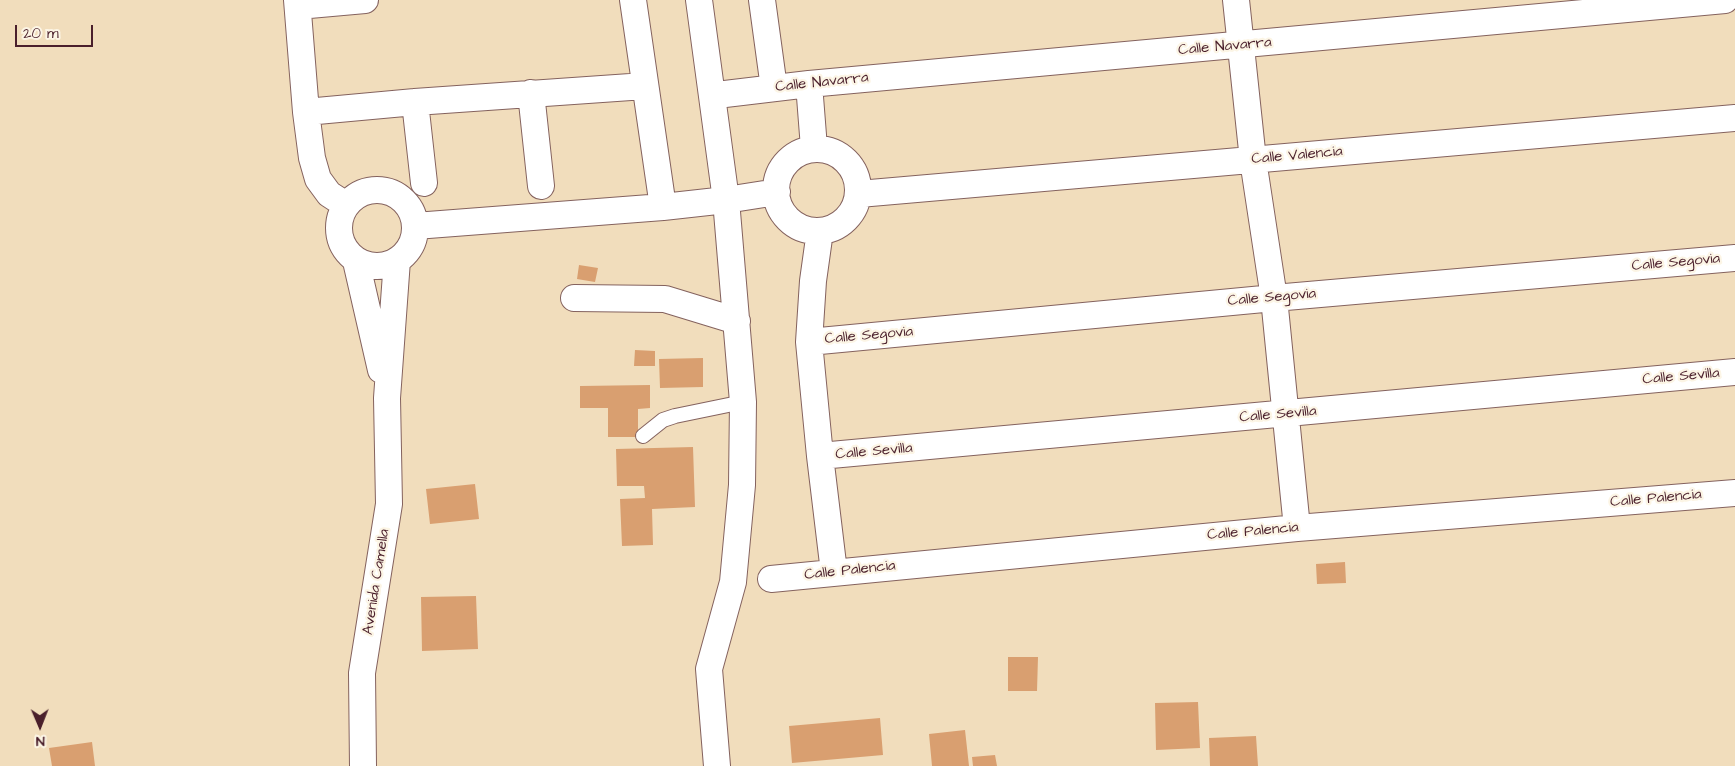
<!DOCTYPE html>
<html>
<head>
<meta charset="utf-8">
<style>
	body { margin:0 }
	#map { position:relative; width:1735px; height:766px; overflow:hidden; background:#f1ddbc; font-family:"Architects Daughter",sans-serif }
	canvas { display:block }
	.north { position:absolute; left:15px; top:701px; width:50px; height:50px; -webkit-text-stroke:4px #fcf5e5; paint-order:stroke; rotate:179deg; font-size:14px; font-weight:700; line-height:20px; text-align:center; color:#4a1f2b }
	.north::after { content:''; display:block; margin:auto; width:18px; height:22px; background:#4a1f2b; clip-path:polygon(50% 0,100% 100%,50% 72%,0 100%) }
	.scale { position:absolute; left:15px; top:25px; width:78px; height:22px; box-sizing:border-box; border:2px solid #4a1f2b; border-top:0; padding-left:6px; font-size:15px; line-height:18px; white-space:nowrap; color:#4a1f2b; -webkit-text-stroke:4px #fcf5e5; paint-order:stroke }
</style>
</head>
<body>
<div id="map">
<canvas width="1735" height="766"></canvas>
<div class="north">N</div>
<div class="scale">20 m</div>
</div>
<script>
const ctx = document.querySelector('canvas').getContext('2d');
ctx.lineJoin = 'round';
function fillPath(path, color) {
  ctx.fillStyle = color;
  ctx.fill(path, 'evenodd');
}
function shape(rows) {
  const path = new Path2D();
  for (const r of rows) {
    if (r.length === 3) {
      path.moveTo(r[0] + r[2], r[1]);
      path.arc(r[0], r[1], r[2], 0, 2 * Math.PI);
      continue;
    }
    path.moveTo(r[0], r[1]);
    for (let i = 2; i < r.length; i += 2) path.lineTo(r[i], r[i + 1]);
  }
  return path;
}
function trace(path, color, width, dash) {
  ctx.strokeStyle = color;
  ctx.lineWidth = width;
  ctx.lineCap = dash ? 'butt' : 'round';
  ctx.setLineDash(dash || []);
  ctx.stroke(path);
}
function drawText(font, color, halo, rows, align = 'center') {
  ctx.font = font + ' "Architects Daughter",sans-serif';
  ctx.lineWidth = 4.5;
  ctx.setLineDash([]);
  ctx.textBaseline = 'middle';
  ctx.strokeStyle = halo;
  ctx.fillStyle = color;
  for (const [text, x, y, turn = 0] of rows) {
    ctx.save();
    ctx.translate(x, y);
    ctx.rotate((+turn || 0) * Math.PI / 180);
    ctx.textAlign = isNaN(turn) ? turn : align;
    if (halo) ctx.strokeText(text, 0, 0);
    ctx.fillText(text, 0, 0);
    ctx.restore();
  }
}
const building = shape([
	[579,265,598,268,595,282,577,279],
	[635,350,655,351,655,366,634,366],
	[703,358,703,387,660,388,659,359],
	[650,385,650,408,638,409,638,437,608,437,608,408,580,408,580,386],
	[693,447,695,507,652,509,653,545,622,546,620,499,645,498,644,486,617,486,616,449],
	[475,484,479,519,430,524,426,489],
	[1345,562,1346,583,1317,584,1316,564],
	[476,596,478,649,422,651,421,597],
	[1008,657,1038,657,1037,691,1008,691],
	[1198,702,1200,748,1156,750,1155,703],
	[880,718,883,755,792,763,789,726],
	[965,730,969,766,932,766,929,734],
	[1256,736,1258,766,1210,766,1209,738],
	[92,742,95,766,52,766,49,748],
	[995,755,997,766,973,766,972,757]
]);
const lane = shape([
	[643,436,663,420,675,416,743,402]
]);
const street = shape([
	[297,0,306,112,312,158,318,179,329,194,346,205],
	[633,0,663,207],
	[699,0,726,200,743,402,742,485,733,582,709,669,717,766],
	[762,0,774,88],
	[1236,0,1253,160,1274,298,1297,528],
	[298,6,365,0],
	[809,84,814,148],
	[531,93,541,186],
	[725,94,809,84,1725,0],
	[415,102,424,183],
	[306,112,415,102,645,86],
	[817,190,41],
	[377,228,38],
	[859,194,1735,118],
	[415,226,663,207,726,200,777,192],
	[820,231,813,281,809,342,820,456,834,572],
	[356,261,381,370],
	[574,298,665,299,737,321],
	[809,342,1274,298,1735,258],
	[820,456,1735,372],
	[771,579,1297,528,1735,493],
	[363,766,362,673,389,504,387,398,397,260]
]);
const streetNames = [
	["Calle Navarra",1225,47,-5],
	["Calle Navarra",822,83,-6],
	["Calle Valencia",1297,156,-5],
	["Calle Segovia",1676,263,-5],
	["Calle Segovia",1272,298,-5],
	["Calle Segovia",869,336,-5],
	["Calle Sevilla",1681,377,-5],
	["Calle Sevilla",1278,415,-5],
	["Calle Sevilla",874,452,-5],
	["Calle Palencia",1656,499,-5],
	["Calle Palencia",1253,532,-5],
	["Calle Palencia",850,571,-6],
	["Avenida Camella",377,582,-81]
];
fillPath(building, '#d99f70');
trace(lane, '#84625e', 16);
trace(street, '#84625e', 28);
trace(lane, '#fff', 14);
trace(street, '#fff', 26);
drawText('15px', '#4a1f2b', '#fcf5e5', streetNames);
</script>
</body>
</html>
